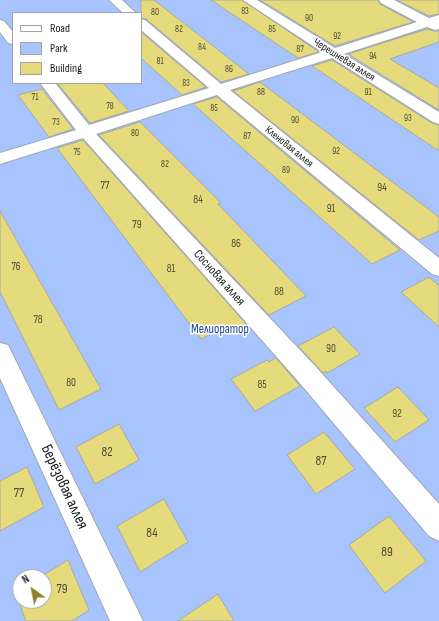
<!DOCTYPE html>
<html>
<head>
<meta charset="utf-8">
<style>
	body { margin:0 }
	#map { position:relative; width:439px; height:621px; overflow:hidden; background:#e7ecf7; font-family:"Sofia Sans Condensed",sans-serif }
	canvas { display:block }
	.legend { position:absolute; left:12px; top:12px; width:130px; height:72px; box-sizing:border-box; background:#fff; border:1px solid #a3a3a5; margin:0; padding:5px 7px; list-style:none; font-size:12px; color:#181a1d }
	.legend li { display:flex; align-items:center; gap:8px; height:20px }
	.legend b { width:20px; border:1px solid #a3a3a5 }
	.north { position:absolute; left:12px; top:569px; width:40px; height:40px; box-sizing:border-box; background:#fff; border:1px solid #a3a3a5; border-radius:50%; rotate:327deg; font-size:11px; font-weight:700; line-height:16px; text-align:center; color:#181a1d }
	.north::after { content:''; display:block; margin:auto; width:14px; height:18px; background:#8b8128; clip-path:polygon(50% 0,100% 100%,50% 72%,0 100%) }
</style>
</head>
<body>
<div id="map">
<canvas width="439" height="621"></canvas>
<ul class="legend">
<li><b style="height:5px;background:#fff"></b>Road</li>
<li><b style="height:11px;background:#a8c4fe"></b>Park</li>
<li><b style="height:11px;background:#e5da7c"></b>Building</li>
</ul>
<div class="north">N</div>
</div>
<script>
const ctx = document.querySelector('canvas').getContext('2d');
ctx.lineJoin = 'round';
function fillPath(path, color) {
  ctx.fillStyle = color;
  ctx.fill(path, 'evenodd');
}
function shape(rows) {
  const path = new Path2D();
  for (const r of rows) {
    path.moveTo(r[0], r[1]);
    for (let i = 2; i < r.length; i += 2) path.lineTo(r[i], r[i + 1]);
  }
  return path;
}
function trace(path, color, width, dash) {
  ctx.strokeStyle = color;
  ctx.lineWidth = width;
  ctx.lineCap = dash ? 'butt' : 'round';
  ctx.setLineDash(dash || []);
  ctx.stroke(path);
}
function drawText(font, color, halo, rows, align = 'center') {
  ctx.font = font + ' "Sofia Sans Condensed",sans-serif';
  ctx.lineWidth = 3;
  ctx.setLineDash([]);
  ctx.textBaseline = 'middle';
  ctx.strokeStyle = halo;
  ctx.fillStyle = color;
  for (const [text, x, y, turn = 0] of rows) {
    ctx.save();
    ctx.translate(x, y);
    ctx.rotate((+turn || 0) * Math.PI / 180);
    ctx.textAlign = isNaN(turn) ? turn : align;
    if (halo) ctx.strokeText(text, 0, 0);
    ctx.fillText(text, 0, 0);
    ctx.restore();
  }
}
const green = shape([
	[0,0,439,0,439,621,0,621],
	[13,13,141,13,141,83,13,83],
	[20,577,44,577,44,601,20,601]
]);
const building = shape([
	[141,0,154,0,249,74,221,82,146,19,141,18,141,0],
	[211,0,242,0,319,52,298,58,211,0],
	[260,0,378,0,380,4,413,22,335,46,260,0],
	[397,0,439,0,439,14,429,16,397,0],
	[427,29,434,31,439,31,439,42,390,59,439,88,439,110,348,54,427,29],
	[141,32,206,87,182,95,141,58,141,32],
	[332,60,432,123,439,125,439,151,312,66,332,60],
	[260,82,439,217,439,231,419,240,233,91,260,82],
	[63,83,103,83,129,111,90,123,58,84,63,83],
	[42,89,73,129,49,137,18,95,42,89],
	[217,97,400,250,372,264,193,104,217,97],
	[140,122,221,203,218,204,306,296,269,315,99,135,140,122],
	[83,140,247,325,228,335,224,327,201,339,57,148,83,140],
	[0,211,101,389,59,410,0,292,0,211],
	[429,277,439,286,439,327,401,292,429,277],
	[334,327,360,354,327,373,326,371,323,373,298,346,334,327],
	[276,358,300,386,255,411,231,379,267,360,269,362,276,358],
	[398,387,429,420,395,442,364,408,398,387],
	[119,424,139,460,95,484,76,447,119,424],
	[324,432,355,469,316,494,287,455,324,432],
	[27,467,44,507,0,531,0,481,27,467],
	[164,499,188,542,140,572,117,526,164,499],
	[389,516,426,561,385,593,349,545,389,516],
	[68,560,89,610,72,621,26,621,15,592,20,589,20,601,44,601,44,577,40,577,68,560],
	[218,594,234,621,178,621,218,594]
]);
const street = shape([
	[109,0,122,0,136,13,123,13,109,0],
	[243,0,257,0,335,48,417,22,381,3,379,0,394,0,429,18,439,15,439,29,435,30,427,27,344,54,439,112,439,124,433,122,332,58,230,90,439,258,439,276,432,274,217,95,96,134,316,367,439,504,439,541,429,536,298,381,83,138,0,164,0,153,76,130,40,83,55,83,89,125,209,88,141,30,141,19,145,20,221,84,322,52,243,0],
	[0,20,4,21,13,32,13,44,8,43,0,32,0,20],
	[0,343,8,345,143,621,110,621,0,378,0,343]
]);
const farNumbernames = [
	["83",245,12],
	["80",155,13],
	["90",309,19],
	["82",179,30],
	["85",272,30],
	["92",337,37],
	["84",202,48],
	["87",300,50],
	["94",373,57],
	["81",160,62],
	["86",229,70],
	["83",186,84],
	["88",261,93],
	["91",368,93],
	["71",35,98],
	["78",110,107],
	["85",214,109],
	["93",408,119],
	["90",295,121],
	["73",56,123],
	["80",135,134],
	["87",247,137],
	["92",336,152],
	["75",77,153],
	["82",165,165],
	["89",286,171]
];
const farStreetnames = [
	["Черешневая аллея",344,60,32],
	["Кленовая аллея",289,147,39]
];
const numberNames = [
	["77",105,186],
	["94",382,188],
	["84",198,200],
	["91",331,209],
	["79",137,225],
	["86",236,244],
	["76",16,267],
	["81",171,269],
	["88",279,292],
	["78",38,320],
	["90",331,349],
	["80",71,383],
	["85",262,385],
	["92",397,414]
];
const streetNames = [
	["Сосновая аллея",219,278,48]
];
const parkNames = [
	["Мелиоратор",220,330]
];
const nearNumbernames = [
	["82",107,453],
	["87",321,462],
	["77",19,494],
	["84",152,534],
	["89",387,553],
	["79",62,590]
];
const nearStreetnames = [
	["Берёзовая аллея",64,487,65]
];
fillPath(green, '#a8c4fe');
fillPath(building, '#e5da7c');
trace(building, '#aaa99e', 1);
trace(street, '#a1a7b1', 2);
fillPath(street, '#fff');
drawText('9px', '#4b4a35', null, farNumbernames);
drawText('11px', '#181a1d', '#fff', farStreetnames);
drawText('11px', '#4b4a35', null, numberNames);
drawText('13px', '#181a1d', '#fff', streetNames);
drawText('13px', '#22449a', '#fff', parkNames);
drawText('13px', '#4b4a35', null, nearNumbernames);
drawText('16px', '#181a1d', '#fff', nearStreetnames);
</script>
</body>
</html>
